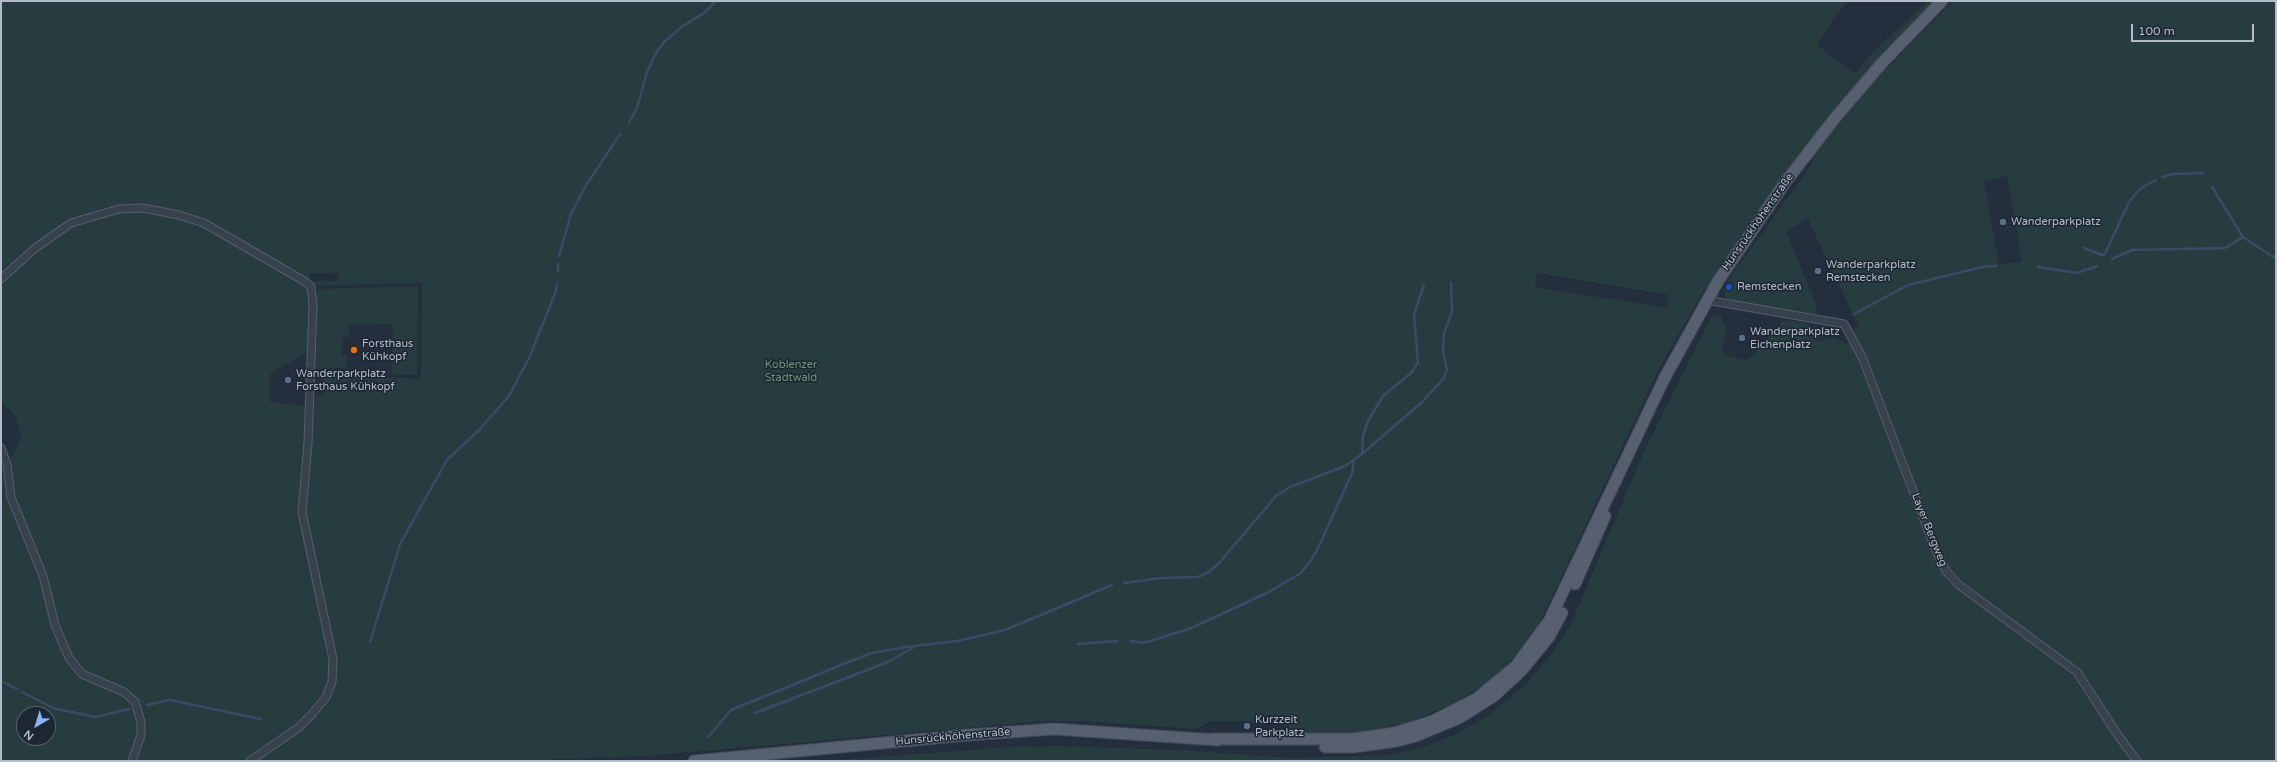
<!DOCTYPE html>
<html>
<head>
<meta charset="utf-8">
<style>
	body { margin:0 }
	#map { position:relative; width:2277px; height:762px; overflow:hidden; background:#242f3e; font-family:"Varela Round",sans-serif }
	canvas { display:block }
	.frame { position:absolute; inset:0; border:2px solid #b4bcc9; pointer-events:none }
	.north { position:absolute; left:16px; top:706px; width:40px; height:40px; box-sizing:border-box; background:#1d2633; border:1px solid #59626f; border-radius:50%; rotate:218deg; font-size:11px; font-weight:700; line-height:16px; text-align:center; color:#b4bcc9 }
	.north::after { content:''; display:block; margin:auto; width:14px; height:18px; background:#8ab4f8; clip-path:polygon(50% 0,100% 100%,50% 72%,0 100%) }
	.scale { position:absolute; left:2131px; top:24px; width:123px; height:18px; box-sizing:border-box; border:2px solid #b4bcc9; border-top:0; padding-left:5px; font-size:12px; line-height:14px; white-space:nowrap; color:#b4bcc9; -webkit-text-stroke:3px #1d2633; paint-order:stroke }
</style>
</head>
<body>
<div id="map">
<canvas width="2277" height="762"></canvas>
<div class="frame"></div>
<div class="north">N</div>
<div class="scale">100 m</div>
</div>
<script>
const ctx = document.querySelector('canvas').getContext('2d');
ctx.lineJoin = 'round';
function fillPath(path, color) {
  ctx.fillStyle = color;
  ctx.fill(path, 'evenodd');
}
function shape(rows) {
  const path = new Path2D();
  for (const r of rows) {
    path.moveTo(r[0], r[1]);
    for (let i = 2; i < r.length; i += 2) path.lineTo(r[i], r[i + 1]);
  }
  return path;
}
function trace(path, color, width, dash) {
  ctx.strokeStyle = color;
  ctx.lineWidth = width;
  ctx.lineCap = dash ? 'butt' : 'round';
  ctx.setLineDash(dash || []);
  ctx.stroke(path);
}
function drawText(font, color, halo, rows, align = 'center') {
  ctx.font = font + ' "Varela Round",sans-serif';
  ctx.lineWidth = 3;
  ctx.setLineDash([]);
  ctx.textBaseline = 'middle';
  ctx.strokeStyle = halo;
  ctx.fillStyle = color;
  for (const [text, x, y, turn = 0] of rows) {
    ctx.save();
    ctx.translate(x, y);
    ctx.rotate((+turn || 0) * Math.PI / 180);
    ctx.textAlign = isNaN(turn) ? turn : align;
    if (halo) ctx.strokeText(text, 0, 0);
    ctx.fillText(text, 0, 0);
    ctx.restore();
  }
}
const green = shape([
	[1,1,1848,1,1833,19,1817,45,1855,74,1874,51,1926,3,1924,1,1935,1,1861,79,1819,129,1723,261,1701,295,1659,369,1538,626,1521,650,1503,669,1480,687,1455,703,1406,723,1355,733,1299,734,1279,723,1211,721,1197,729,1084,721,1043,721,647,756,505,761,1,761,1,444,10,460,22,438,15,415,1,402],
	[310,273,338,274,338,281,310,281],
	[1537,273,1669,295,1667,308,1535,287],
	[422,283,421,379,314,373,315,286],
	[307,352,305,406,270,402,270,374],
	[312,374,323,375,323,396,312,395],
	[24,714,48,714,48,738,24,738],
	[1953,1,2276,1,2276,761,824,761,1010,747,1058,746,1177,750,1290,758,1390,755,1420,748,1454,735,1489,715,1526,684,1552,653,1571,624,1643,454,1711,318,1720,315,1727,329,1721,348,1728,356,1746,360,1754,354,1785,319,1809,325,1818,342,1834,337,1846,343,1856,339,1853,331,1860,323,1852,316,1851,310,1808,219,1786,231,1817,306,1815,315,1803,315,1730,301,1725,296,1724,286,1812,164,1813,155,1833,130,1878,77],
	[2007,176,2022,262,1999,265,1984,181],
	[418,286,417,375,392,374,393,324,349,325,349,337,342,337,342,355,347,355,347,368,316,369,317,289]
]);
const stream = shape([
	[629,122,637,108,647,72,657,51,665,41,683,26,704,13,716,1],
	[2162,177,2173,174,2203,173],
	[2212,187,2243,237],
	[2084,248,2102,255,2105,254,2129,202,2141,188,2156,180],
	[559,256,571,214,585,187,620,134],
	[2112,259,2132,250,2225,248,2243,237,2276,259],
	[2038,267,2077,273,2097,266],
	[558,271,558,264],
	[1854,314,1908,285,1982,267,1996,266],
	[1362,454,1363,436,1368,421,1383,396,1411,373,1418,363,1414,314,1424,285],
	[1124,583,1161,578,1198,577,1209,572,1220,562,1276,496,1290,487,1345,466,1362,454,1421,403,1443,379,1447,370,1443,350,1444,333,1452,312,1451,283],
	[1131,641,1143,643,1189,629,1267,593,1301,573,1312,559,1319,546,1352,473,1354,460],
	[370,642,400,544,447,460,480,429,509,396,529,358,556,291,557,284],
	[1078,644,1118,641],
	[1,681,17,689],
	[22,692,53,708,95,717,129,709],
	[147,705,170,700,261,719],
	[755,713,888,662,916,646],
	[708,737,731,710,851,661,872,653,906,647,957,641,1005,630,1112,585]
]);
const minor = shape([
	[1,279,34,249,71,223,119,209,143,208,179,215,204,223,304,281,311,287,313,305,308,443,302,512,333,659,332,682,326,697,312,714,298,728,250,761],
	[1707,300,1844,324,1862,357,1936,551,1946,571,1959,585,2077,672,2117,734,2137,761],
	[1,448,7,464,11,497,43,576,55,625,69,658,82,674,124,692,135,702,141,722,141,735,132,761]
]);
const primary = shape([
	[1575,584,1605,516],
	[1212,739,1353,739,1394,733,1433,721,1476,699,1516,666,1549,621,1664,379,1718,281,1784,184,1835,118,1882,63,1942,1],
	[1325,747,1354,747,1397,741,1416,736,1459,718,1494,696,1521,671,1549,637,1562,613],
	[694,761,967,735,1054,729,1218,740]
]);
const markers = [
	[2003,222,4,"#5c6f8a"],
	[1818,271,4,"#5c6f8a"],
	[1729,287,4,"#1a4fb4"],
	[1742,338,4,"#5c6f8a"],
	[354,350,4,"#e8710a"],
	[288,380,4,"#5c6f8a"],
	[1247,726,4,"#5c6f8a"]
];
const streetNames = [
	["Hunsrückhöhenstraße",1758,222,-55],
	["Layer Bergweg",1929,530,68],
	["Hunsrückhöhenstraße",953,737,-5]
];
const poiNames = [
	["Wanderparkplatz",2011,222],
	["Wanderparkplatz",1826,265],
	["Remstecken",1826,278],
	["Remstecken",1737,287],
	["Wanderparkplatz",1750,332],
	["Eichenplatz",1750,345],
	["Forsthaus",362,344],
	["Kühkopf",362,357],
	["Wanderparkplatz",296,374],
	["Forsthaus Kühkopf",296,387],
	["Kurzzeit",1255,720],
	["Parkplatz",1255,733]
];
const parkNames = [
	["Koblenzer",791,365],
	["Stadtwald",791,378]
];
fillPath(green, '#263c3f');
trace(stream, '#394c67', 2.5);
trace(minor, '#565f6c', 9);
trace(primary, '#414a57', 13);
trace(minor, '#38414e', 7);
trace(primary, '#56606e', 11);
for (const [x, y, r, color] of markers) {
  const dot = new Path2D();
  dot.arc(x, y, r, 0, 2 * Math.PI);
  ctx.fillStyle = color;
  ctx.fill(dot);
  trace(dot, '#1d2633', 1.5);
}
drawText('11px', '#b4bcc9', '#1d2633', streetNames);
drawText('11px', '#b4bcc9', '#1d2633', poiNames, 'left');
drawText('11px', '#6b9a76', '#1d2633', parkNames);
</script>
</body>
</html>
